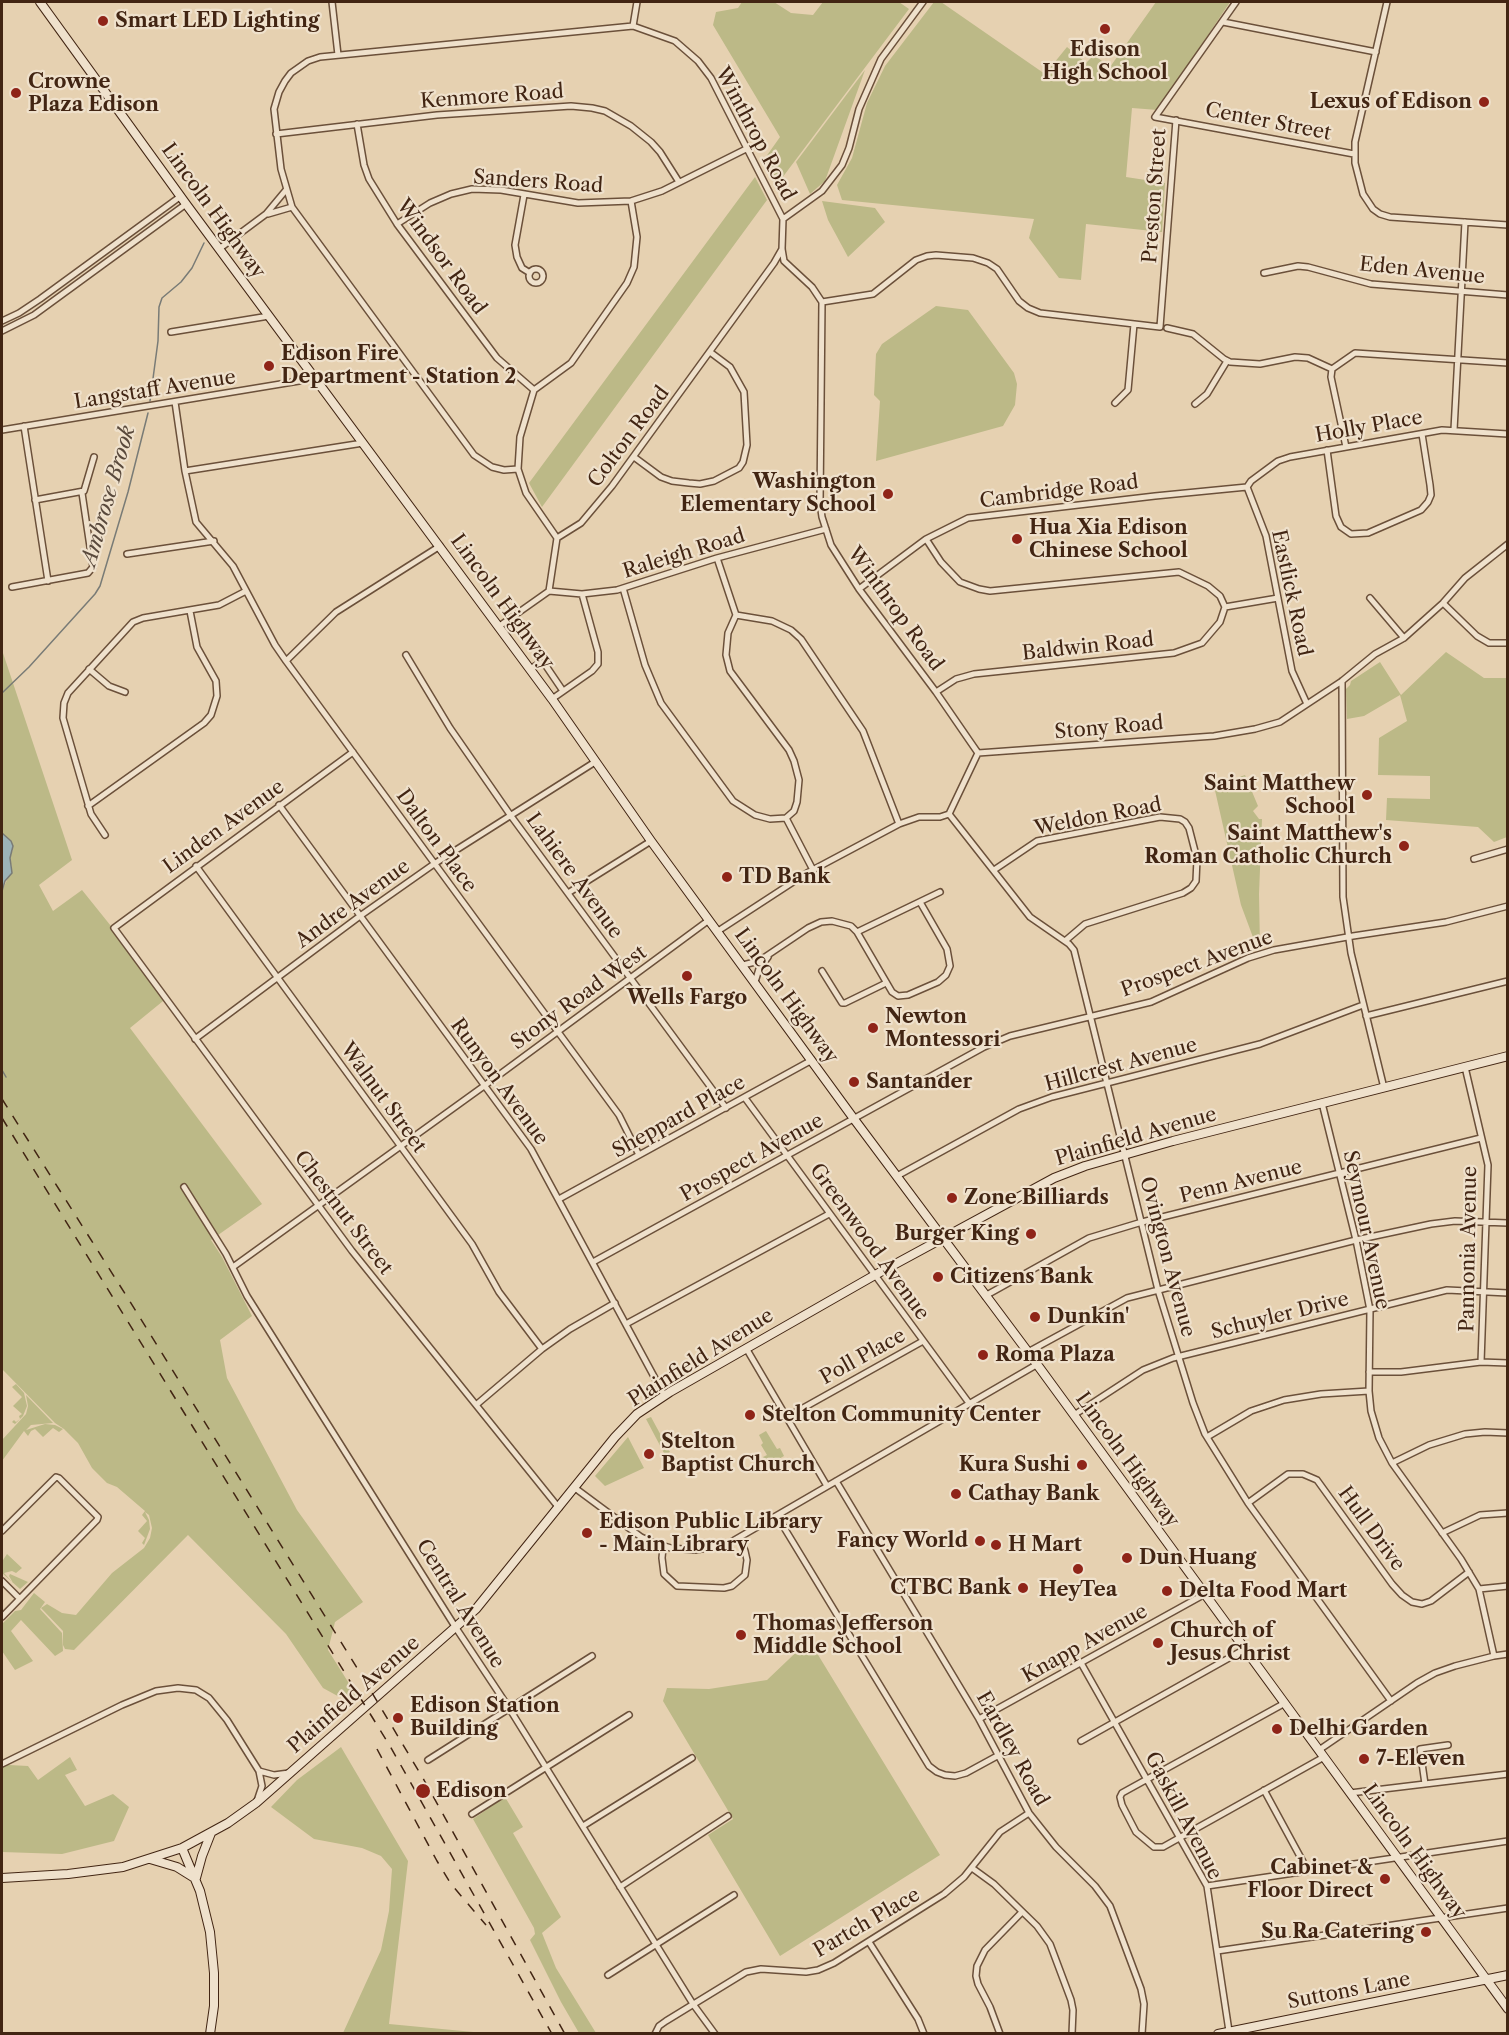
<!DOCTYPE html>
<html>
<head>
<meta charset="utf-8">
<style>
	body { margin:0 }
	#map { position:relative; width:1509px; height:2035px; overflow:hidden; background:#e6d1b1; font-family:"Libre Caslon Text",serif }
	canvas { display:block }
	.frame { position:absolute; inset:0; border:3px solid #422513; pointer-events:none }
</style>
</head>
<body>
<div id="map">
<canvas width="1509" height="2035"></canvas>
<div class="frame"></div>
</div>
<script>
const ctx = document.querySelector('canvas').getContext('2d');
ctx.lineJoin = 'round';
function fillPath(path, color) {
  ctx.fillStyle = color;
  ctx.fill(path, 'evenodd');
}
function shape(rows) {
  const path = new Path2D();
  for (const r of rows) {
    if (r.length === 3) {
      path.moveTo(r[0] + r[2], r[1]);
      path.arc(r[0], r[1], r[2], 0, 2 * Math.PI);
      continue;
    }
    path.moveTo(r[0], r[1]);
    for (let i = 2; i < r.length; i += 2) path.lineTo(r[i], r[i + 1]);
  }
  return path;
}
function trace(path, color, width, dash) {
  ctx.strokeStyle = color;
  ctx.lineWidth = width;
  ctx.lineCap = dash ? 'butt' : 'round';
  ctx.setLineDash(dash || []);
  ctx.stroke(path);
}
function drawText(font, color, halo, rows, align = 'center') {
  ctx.font = font + ' "Libre Caslon Text",serif';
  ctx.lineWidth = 4.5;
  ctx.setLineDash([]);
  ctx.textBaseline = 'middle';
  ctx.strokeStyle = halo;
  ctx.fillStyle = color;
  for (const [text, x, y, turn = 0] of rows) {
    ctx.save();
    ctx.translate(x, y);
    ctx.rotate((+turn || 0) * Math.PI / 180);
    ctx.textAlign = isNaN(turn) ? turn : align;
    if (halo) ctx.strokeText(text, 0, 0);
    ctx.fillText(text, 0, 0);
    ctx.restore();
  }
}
const green = shape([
	[742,2,774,2,791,13,813,15,823,2,899,2,909,9,776,186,763,161,780,137,713,25,716,12,738,8],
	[934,2,941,2,1045,74,1067,47,1086,63,1094,55,1110,67,1156,2,1230,2,1158,110,1132,108,1126,177,1165,183,1162,232,1086,224,1081,280,1059,278,1029,238,1034,219,842,200,837,185,852,158,867,103,885,66],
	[865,70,825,181,810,194,796,162],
	[755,177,767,200,542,507,529,483],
	[822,201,875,208,885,222,848,257,828,220],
	[936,306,968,310,1014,373,1017,384,1015,405,1003,426,876,461,880,401,874,395,876,354,882,344],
	[2,650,72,860,39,885,53,911,82,890,168,997,130,1028,262,1204,211,1240,222,1257,252,1316,220,1340,227,1378,297,1510,363,1602,335,1622,328,1650,355,1693,355,1698,328,1722,345,1700,323,1688,286,1634,188,1535,74,1650,65,1649,63,1645,63,1631,41,1608,47,1604,62,1613,76,1615,112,1573,144,1548,150,1538,152,1528,149,1515,145,1512,149,1520,150,1529,144,1545,142,1543,145,1538,138,1531,147,1521,142,1515,145,1511,117,1487,107,1483,92,1468,78,1443,64,1429,55,1423,2,1369,2,891,12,869,10,858,13,849,11,841,2,833],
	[1446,652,1484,678,1507,678,1507,837,1494,842,1478,827,1386,820,1387,798,1430,799,1430,776,1378,775,1379,738,1407,721,1400,695,1364,716,1347,719,1346,689,1350,685,1351,681,1380,662,1401,695],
	[1245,775,1258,806,1253,811,1259,819,1262,819,1259,894,1260,947,1257,948,1241,905,1214,786],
	[16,1384,24,1393,27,1406,23,1416,15,1424,12,1422,14,1420,16,1422,20,1419,19,1416,22,1414,13,1406,22,1397,12,1387],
	[26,1395,53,1423,31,1425,26,1430,45,1424,55,1425,63,1429,59,1432,53,1428,43,1437,35,1429,31,1431,28,1436,24,1431,2,1461,2,1440,26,1414,28,1406],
	[651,1417,670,1452,665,1455,646,1419],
	[766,1431,777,1449,780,1448,784,1456,768,1465,763,1457,767,1455,761,1445,763,1443,759,1435],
	[628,1437,644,1468,605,1486,595,1476],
	[7,1554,22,1568,16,1573,12,1571,4,1573,13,1583,9,1576,10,1574,28,1582,20,1589,2,1573,3,1560],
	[34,1593,45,1602,40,1609,62,1633,63,1651,55,1656,21,1620,11,1631,33,1661,15,1670,2,1651,2,1624,15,1611,21,1610],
	[809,1640,940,1855,780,1956,708,1835,733,1819,663,1701,667,1688,709,1689,767,1680],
	[341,1747,408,1861,389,2024,484,2033,343,2033,381,1950,389,1911,392,1869,381,1856,362,1848,314,1839,271,1807,297,1780],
	[70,1757,77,1770,65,1775,85,1806,113,1794,129,1807,114,1841,62,1854,2,1852,2,1762,9,1765,28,1766,38,1780],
	[505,1797,523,1827,513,1833,561,1917,542,1933,556,1968,596,2033,579,2033,561,2002,530,1940,535,1934,534,1928,473,1819]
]);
const water = shape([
	[2,833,11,841,13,846,10,858,12,873,5,881,2,891,2,833]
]);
const stream = shape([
	[150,401,158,341,159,307,162,298,181,282,192,268,204,243],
	[2,693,29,667,95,594,100,586,128,492,148,413],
	[2,1070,6,1077]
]);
const street = shape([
	[332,2,338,55],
	[1236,2,1155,117,1354,154],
	[1387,2,1355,142,1355,163,1363,194,1373,209,1380,214,1390,217,1508,225],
	[1223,22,1376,52],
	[633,26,637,2],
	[357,124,364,165,369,179,397,224,497,358,534,390],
	[276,134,437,115,571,106,592,108,605,111,631,126,651,142,660,152,679,182],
	[524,195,515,245,517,257,522,268,530,273],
	[268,214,292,207],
	[783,219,822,191,842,165,849,148,859,109,881,59,923,2],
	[397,224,430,203,451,194,472,189,501,190,578,203,631,201,662,191,746,149],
	[219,249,266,214,286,190],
	[536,276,7],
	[1264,273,1298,266,1308,267,1371,284,1508,295],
	[822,302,873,294,916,260,927,256,936,255,973,258,988,263,997,269,1019,301,1028,308,1040,313,1160,327,1176,120],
	[2,321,19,313,40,299,181,196],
	[1167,328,1193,334,1224,359,1230,362,1260,364,1295,357,1308,358,1332,369],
	[2,331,34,315,186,204],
	[171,332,269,316],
	[534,390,571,363,627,283,634,267,637,237,631,201],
	[534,390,520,437,518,469,526,493,557,538],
	[175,402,185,471,196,522,233,566,275,645,286,661,619,1115,639,1155],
	[1115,403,1128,390,1134,324],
	[1195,404,1207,394,1227,361],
	[24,426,48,581],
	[2,430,305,380,311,374],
	[1454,430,1465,222],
	[1346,447,1331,377,1332,369,1355,353,1508,363],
	[1327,450,1336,516,1341,527,1351,534,1368,533,1421,510,1428,502,1431,495,1430,485,1422,434],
	[634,457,661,477,672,481,689,483,700,484,714,481,739,468,743,462,747,445,744,392,730,367,710,352],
	[518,469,504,470,492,467,474,455,292,207,281,169,274,109,279,92,285,81,291,73,308,61,320,57,633,26,675,41,698,61,711,78,783,219,782,249,784,261,812,287,822,302,820,503,822,517,831,545,859,589,936,692,978,753],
	[185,471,363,443],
	[1247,487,1251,481,1278,461,1290,457,1442,430,1508,434],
	[1247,487,1266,536,1292,671,1307,704],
	[35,500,84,491,94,457],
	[926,539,941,562,960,582,979,589,990,591,1179,572,1208,586,1220,596,1225,607],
	[127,554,214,541],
	[717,558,736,615,728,633,726,655,730,671,789,750,794,761,799,780,797,802,794,811,786,818],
	[12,587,88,573,93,567,82,493],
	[623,588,645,665,661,703,733,801,755,815,770,819,786,818],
	[859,589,926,539,968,518,1155,496,1247,487],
	[549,591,582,594,617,590,717,558,826,529],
	[1370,598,1404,638],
	[1443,603,1477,636,1489,643,1508,643],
	[1225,607,1278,598],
	[736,615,772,621,791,630,801,639,863,731,899,824],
	[498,627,549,591,557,538,581,523,612,486,774,263,782,249],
	[406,655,450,728,511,816,726,1108],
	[286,661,336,612,440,546],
	[89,669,109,686,125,692],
	[530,669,540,663,544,663,563,691],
	[1342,681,1343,897,1351,953,1384,1088],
	[936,692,956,679,974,674,1174,653,1202,643,1220,622,1225,607],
	[552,699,592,671,598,664,598,652,582,594],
	[353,752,114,928,352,1251,559,1508],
	[978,753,1214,736,1255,729,1280,722,1342,681,1375,654,1404,638,1443,603,1465,578,1508,544],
	[279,805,531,1149,664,1395],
	[88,806,204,723,211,715,217,696,216,681,197,647,190,611],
	[949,814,1030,917,1069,944,1074,950,1158,1290,1193,1403,1205,1434,1248,1503,1391,1701],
	[786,818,813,870],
	[105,835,91,814,63,718,64,703,68,693,133,622,143,618,219,605,246,591],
	[1474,859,1508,849],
	[196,866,472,1244,499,1292,542,1349],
	[994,870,1037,841,1160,817,1180,819,1185,822,1189,828,1197,859,1196,881,1191,888,1183,893,1085,924,1065,941],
	[568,893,651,841],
	[718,931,807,873,899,824,919,817,940,817,949,814,978,753],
	[857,932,940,892],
	[743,965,759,961,808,928,821,922,832,921,851,926,857,932,892,992,898,996,908,995,938,982,946,975,950,966,947,949,920,902],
	[822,971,842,1003,845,1003,886,983],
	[755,982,759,969,768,957],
	[1366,1016,1508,981],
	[195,1039,360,916,434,864,595,762],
	[1465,1067,1488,1165,1481,1362],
	[745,1098,969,1403],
	[1322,1103,1356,1240,1370,1310,1369,1391,1371,1411,1379,1438,1392,1463,1461,1559,1479,1589,1494,1656],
	[897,1176,1019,1109,1052,1097,1260,1044,1363,1005],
	[184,1187,226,1254,247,1296,456,1628,509,1708,693,2004,715,2034],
	[559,1199,812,1060],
	[593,1262,984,1047,1010,1036,1151,1002,1248,958,1274,950,1353,936,1446,922,1508,906],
	[233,1267,484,1086,709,920],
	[985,1296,1089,1238,1142,1222,1481,1138],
	[626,1324,829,1214],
	[746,1348,827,1486],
	[1028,1352,1127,1298,1356,1240,1431,1224,1455,1221,1508,1223],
	[1369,1372,1401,1372,1481,1362,1508,1363],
	[476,1405,542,1349,570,1329,615,1303],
	[1074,1415,1143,1370,1173,1358,1447,1290,1508,1293],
	[787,1417,923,1341],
	[1207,1437,1251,1411,1284,1400,1321,1394,1369,1391],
	[1392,1463,1429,1445,1465,1434,1485,1432,1508,1433],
	[836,1481,979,1719,1029,1813,1056,1847,1095,1886,1110,1906,1141,1989,1144,2004,1142,2034],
	[575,1488,641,1537,654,1543,671,1548,695,1550,726,1545,1036,1365],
	[1248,1503,1288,1474,1303,1474,1317,1480,1392,1584,1402,1595,1412,1602,1422,1604,1431,1601,1469,1572],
	[777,1516,929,1766,937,1772,945,1775,955,1776,966,1773,999,1755],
	[2,1531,56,1477,59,1478,98,1517,97,1520,2,1617],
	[1442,1533,1480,1515,1508,1513],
	[663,1547,662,1558,664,1574,677,1586,724,1588,732,1586,745,1575,747,1560,745,1551,740,1537],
	[2,1581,19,1598],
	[1479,1589,1508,1586],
	[1081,1663,1207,1886,1229,2031],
	[1285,1703,1122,1793,1120,1797,1122,1805,1136,1832,1154,1847,1163,1847,1324,1757],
	[979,1719,1205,1594],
	[1081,1741,1245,1649],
	[1319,1750,1417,1683,1435,1673,1455,1666,1494,1656,1508,1654],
	[428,1760,592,1656],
	[2,1764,122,1705,156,1691,178,1688,196,1690,209,1698,227,1720,259,1771,262,1786,257,1801],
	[259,1771,274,1775,289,1773],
	[1425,1784,1420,1749,1448,1745],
	[1264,1790,1308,1871],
	[1350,1793,1508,1774],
	[472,1814,629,1715],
	[583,1826,692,1758],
	[972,1868,994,1884,1037,1926,1050,1944,1071,2000,1073,2010,1072,2034],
	[1207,1886,1508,1841],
	[620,1887,728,1816],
	[869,1942,918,2019,924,2034],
	[1217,1951,1508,1908],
	[608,1975,734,1895],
	[655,2034,659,2026,666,2021,746,1972,761,1969,806,1972,818,1970,834,1963,944,1894,964,1877,1000,1832,1029,1813],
	[1000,2034,990,2007,978,1984,976,1976,977,1966,985,1950,1022,1912]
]);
const secondary = shape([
	[40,2,186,204,552,699,651,841,854,1119,1028,1352,1508,2009],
	[182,1848,200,1891,210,1932,214,1973,214,2006,210,2034],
	[150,1859,177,1867,193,1877],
	[2,1878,68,1874,123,1867,182,1848,228,1823,256,1803,476,1609,615,1437,637,1414,670,1392,875,1275,1054,1178,1085,1166,1173,1141,1508,1056],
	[196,1878,202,1856,211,1833],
	[1218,2034,1508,1975]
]);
const rail = shape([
	[2,1099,129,1300,362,1676,424,1780,565,2034],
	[2,1118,390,1746,552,2034],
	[377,1749,437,1861,451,1884,486,1925]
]);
const markers = [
	[103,21,6,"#8f2418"],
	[1105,29,6,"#8f2418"],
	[16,93,6,"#8f2418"],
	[1484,102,6,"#8f2418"],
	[269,366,6,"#8f2418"],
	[888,494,6,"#8f2418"],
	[1017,539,6,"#8f2418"],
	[1367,795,6,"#8f2418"],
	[1404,846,6,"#8f2418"],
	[727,877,6,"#8f2418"],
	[687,976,6,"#8f2418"],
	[873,1028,6,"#8f2418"],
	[854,1082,6,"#8f2418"],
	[952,1198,6,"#8f2418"],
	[1031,1234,6,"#8f2418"],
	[938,1277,6,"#8f2418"],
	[1035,1317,6,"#8f2418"],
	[983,1355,6,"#8f2418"],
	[750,1415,6,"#8f2418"],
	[649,1454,6,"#8f2418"],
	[1082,1465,6,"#8f2418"],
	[956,1494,6,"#8f2418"],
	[587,1533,6,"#8f2418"],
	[980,1541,6,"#8f2418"],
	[996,1545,6,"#8f2418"],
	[1127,1558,6,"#8f2418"],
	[1078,1569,6,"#8f2418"],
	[1023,1588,6,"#8f2418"],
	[1167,1591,6,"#8f2418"],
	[741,1635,6,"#8f2418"],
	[1158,1643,6,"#8f2418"],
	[398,1718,6,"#8f2418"],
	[1277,1729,6,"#8f2418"],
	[1364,1759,6,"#8f2418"],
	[423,1791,8,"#8f2418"],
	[1385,1879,6,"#8f2418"],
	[1426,1932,6,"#8f2418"]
];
const poiNames = [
	["Smart LED Lighting",115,21],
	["Edison",1105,50,"center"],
	["High School",1105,73,"center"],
	["Crowne",28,82],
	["Plaza Edison",28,105],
	["Lexus of Edison",1472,102,"right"],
	["Edison Fire",281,354],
	["Department - Station 2",281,377],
	["Washington",876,482,"right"],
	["Elementary School",876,505,"right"],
	["Hua Xia Edison",1029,528],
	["Chinese School",1029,551],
	["Saint Matthew",1355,784,"right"],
	["School",1355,807,"right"],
	["Saint Matthew's",1392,834,"right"],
	["Roman Catholic Church",1392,857,"right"],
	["TD Bank",739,877],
	["Wells Fargo",687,998,"center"],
	["Newton",885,1017],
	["Montessori",885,1040],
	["Santander",866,1082],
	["Zone Billiards",964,1198],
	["Burger King",1019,1234,"right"],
	["Citizens Bank",950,1277],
	["Dunkin'",1047,1317],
	["Roma Plaza",995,1355],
	["Stelton Community Center",762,1415],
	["Stelton",661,1442],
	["Baptist Church",661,1465],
	["Kura Sushi",1070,1465,"right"],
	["Cathay Bank",968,1494],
	["Edison Public Library",599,1522],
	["- Main Library",599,1545],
	["Fancy World",968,1541,"right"],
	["H Mart",1008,1545],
	["Dun Huang",1139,1558],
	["CTBC Bank",1011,1588,"right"],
	["HeyTea",1078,1590,"center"],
	["Delta Food Mart",1179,1591],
	["Thomas Jefferson",753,1624],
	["Middle School",753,1647],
	["Church of",1170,1631],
	["Jesus Christ",1170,1654],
	["Edison Station",410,1706],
	["Building",410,1729],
	["Delhi Garden",1289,1729],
	["7-Eleven",1376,1759],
	["Edison",436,1791],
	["Cabinet &",1373,1868,"right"],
	["Floor Direct",1373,1891,"right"],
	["Su Ra Catering",1414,1932,"right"]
];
const streetNames = [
	["Kenmore Road",492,97,-4],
	["Center Street",1268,122,11],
	["Winthrop Road",755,134,62],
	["Sanders Road",538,182,4],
	["Preston Street",1155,196,-86],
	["Lincoln Highway",213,211,54],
	["Windsor Road",441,257,54],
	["Eden Avenue",1422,271,6],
	["Langstaff Avenue",155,390,-9],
	["Holly Place",1369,427,-10],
	["Colton Road",629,437,-53],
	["Cambridge Road",1059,492,-7],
	["Raleigh Road",684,554,-17],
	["Eastlick Road",1291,593,78],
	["Lincoln Highway",502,602,54],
	["Winthrop Road",895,609,54],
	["Baldwin Road",1088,647,-6],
	["Stony Road",1109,728,-5],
	["Weldon Road",1098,817,-11],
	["Linden Avenue",224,827,-36],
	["Dalton Place",436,841,54],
	["Lahiere Avenue",574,876,54],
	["Andre Avenue",353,904,-36],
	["Prospect Avenue",1197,964,-20],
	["Lincoln Highway",786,996,54],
	["Stony Road West",579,998,-36],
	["Hillcrest Avenue",1121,1065,-15],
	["Runyon Avenue",499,1082,54],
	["Walnut Street",383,1098,54],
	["Sheppard Place",679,1117,-29],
	["Plainfield Avenue",1136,1137,-16],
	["Prospect Avenue",752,1158,-29],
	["Penn Avenue",1241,1182,-14],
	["Chestnut Street",343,1213,53],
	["Seymour Avenue",1366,1230,78],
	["Greenwood Avenue",869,1242,54],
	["Pannonia Avenue",1469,1249,-89],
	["Ovington Avenue",1167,1257,75],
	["Schuyler Drive",1280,1316,-14],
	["Poll Place",863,1357,-29],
	["Plainfield Avenue",701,1358,-32],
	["Lincoln Highway",1127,1460,54],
	["Hull Drive",1371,1529,54],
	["Central Avenue",460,1604,58],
	["Knapp Avenue",1085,1644,-29],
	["Plainfield Avenue",354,1695,-41],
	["Eardley Road",1012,1749,61],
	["Gaskill Avenue",1183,1816,62],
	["Lincoln Highway",1414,1852,54],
	["Partch Place",867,1923,-30],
	["Suttons Lane",1349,1991,-11]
];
const waterNames = [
	["Ambrose Brook",109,496,-74]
];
fillPath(green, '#bcb987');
fillPath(water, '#9db4b8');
trace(water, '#797b76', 1.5);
trace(stream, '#797b76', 1.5);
trace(street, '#6b503a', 8);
trace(secondary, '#422513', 10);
trace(street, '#efe1cc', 5);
trace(secondary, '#efe1cc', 8);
trace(rail, '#422513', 1.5, [10, 10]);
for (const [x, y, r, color] of markers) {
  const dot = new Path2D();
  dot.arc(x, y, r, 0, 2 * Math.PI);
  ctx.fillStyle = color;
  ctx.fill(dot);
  trace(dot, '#efe1cc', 2);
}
drawText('bold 20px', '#422513', '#efe1cc', poiNames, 'left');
drawText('20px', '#422513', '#efe1cc', streetNames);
drawText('italic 21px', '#59493c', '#efe1cc', waterNames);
</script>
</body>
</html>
